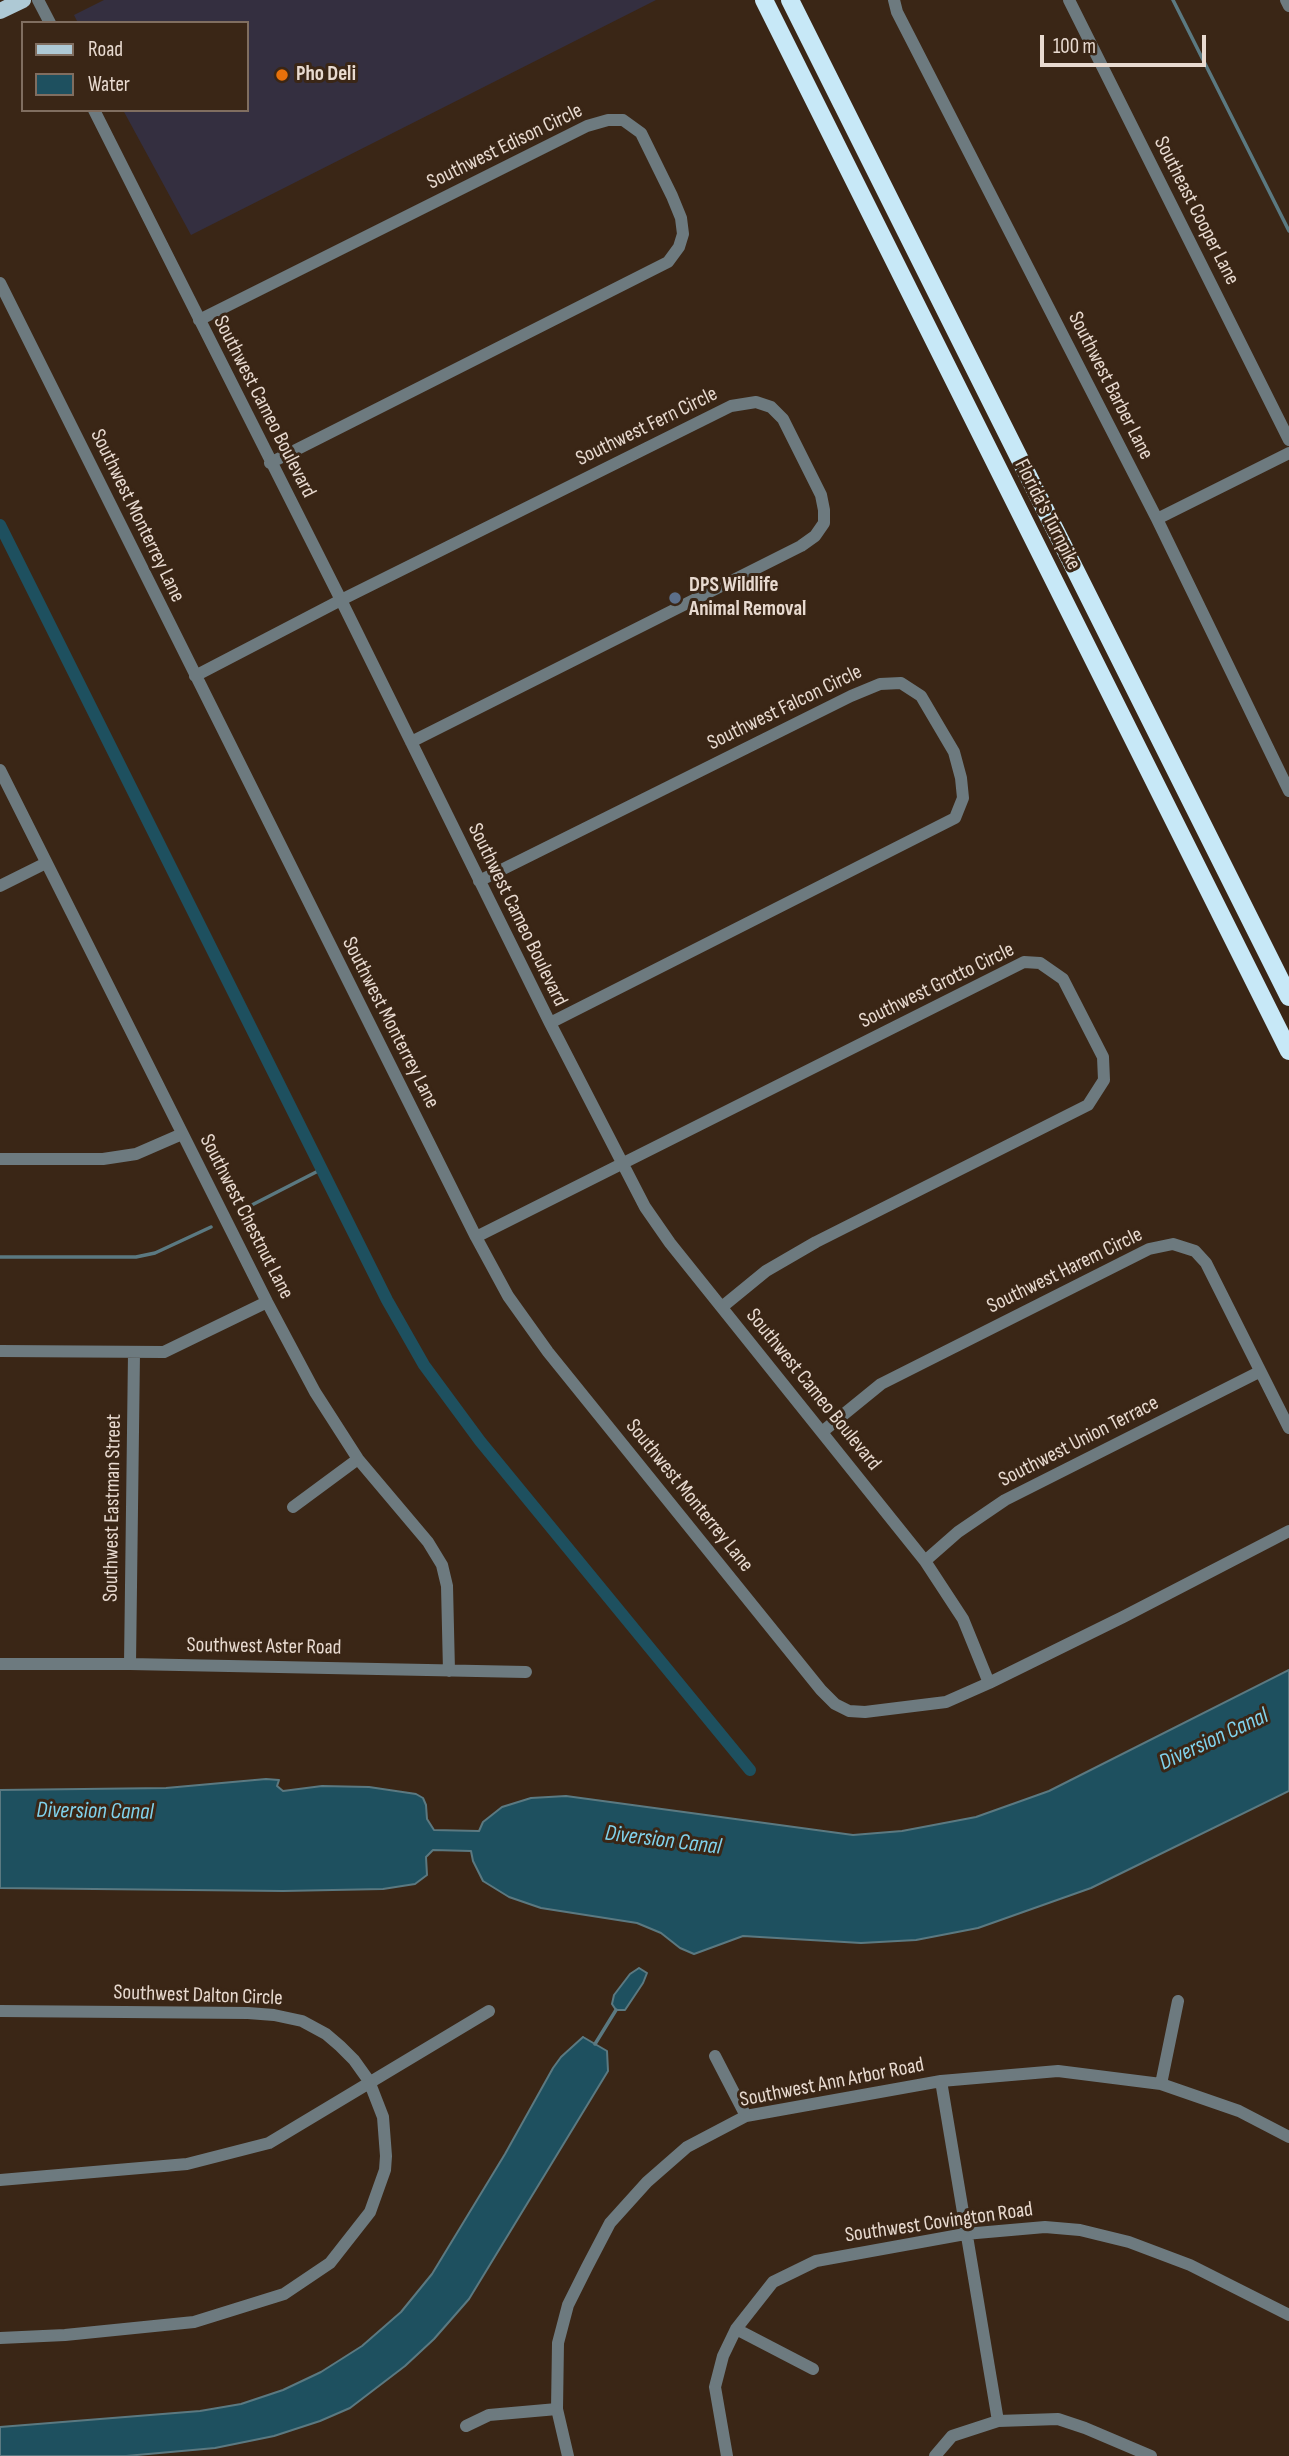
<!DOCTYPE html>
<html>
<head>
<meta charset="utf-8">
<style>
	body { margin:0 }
	#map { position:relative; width:1289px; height:2456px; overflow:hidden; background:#3a2616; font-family:"Sofia Sans Condensed",sans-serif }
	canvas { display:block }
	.legend { position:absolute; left:21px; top:21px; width:228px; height:91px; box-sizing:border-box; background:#3a2616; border:2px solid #806e60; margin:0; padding:9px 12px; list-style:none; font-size:21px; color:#e8dad0 }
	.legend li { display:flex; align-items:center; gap:14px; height:35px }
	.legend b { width:35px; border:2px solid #806e60 }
	.scale { position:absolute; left:1040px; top:35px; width:166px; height:32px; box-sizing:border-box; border:4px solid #e8dad0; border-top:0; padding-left:9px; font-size:21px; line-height:24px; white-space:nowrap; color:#e8dad0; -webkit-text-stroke:5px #3a2616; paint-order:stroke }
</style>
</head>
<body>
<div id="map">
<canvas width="1289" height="2456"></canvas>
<ul class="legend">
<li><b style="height:9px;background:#aec9d5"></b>Road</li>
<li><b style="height:19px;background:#1e505f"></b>Water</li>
</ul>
<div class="scale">100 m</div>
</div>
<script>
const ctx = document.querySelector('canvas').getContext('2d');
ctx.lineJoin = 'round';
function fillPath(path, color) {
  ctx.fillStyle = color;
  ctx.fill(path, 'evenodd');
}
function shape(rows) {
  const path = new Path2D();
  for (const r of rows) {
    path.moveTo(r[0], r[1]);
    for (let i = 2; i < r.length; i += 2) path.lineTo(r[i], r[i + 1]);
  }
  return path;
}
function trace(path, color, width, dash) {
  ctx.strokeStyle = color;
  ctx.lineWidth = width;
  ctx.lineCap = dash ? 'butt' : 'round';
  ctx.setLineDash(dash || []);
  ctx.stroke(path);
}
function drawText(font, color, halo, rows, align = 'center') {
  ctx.font = font + ' "Sofia Sans Condensed",sans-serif';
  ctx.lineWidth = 6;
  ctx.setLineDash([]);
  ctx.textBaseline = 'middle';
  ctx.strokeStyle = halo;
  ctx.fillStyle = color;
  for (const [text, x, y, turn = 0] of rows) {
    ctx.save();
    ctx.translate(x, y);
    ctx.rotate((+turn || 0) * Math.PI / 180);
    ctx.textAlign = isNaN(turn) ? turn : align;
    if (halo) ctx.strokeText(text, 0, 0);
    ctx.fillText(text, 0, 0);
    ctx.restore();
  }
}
const commercial = shape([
	[104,0,656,0,191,235,123,110,247,110,247,23,78,23,74,15]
]);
const water = shape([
	[1289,1670,1289,1791,1091,1888,978,1928,916,1940,861,1943,743,1936,694,1954,680,1948,661,1933,637,1923,541,1908,509,1897,483,1881,473,1861,471,1851,433,1850,426,1857,427,1875,415,1884,383,1889,283,1891,0,1888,0,1790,166,1788,266,1779,279,1780,277,1786,283,1791,322,1786,369,1787,416,1794,423,1798,426,1805,427,1819,434,1830,479,1831,483,1822,502,1807,531,1798,566,1796,853,1835,902,1831,976,1817,1049,1791,1289,1670],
	[639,1968,647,1973,643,1983,625,2010,616,2010,612,2004,614,1995,630,1974,639,1968],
	[583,2037,607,2051,608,2071,469,2299,434,2339,405,2366,350,2408,320,2421,274,2436,215,2448,126,2456,0,2456,0,2427,200,2411,241,2404,283,2390,321,2372,362,2346,401,2312,432,2274,505,2154,553,2068,561,2057,583,2037]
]);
const stream = shape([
	[1173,0,1289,231],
	[246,1208,322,1169],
	[0,1257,136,1257,155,1253,211,1227],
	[595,2044,616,2010]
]);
const canal = shape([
	[0,525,387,1300,424,1365,480,1441,750,1770]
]);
const minor = shape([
	[38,0,50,23],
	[894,0,897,12,1157,519,1289,791],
	[1069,0,1289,440],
	[1286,0,1289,6],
	[94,110,341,600,550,1023,645,1207,670,1243,925,1561,963,1619,989,1683],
	[0,283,476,1237,508,1296,548,1352,821,1690,835,1704,849,1711,865,1712,946,1702,989,1683,1123,1617,1289,1531],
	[199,320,587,126,608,120,623,120,641,133,672,196,681,218,683,234,679,247,668,262,270,463],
	[1157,519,1289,453],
	[195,676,341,600,731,406,756,402,771,407,783,419,821,495,824,510,824,523,815,536,801,546,411,742],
	[0,770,267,1302,315,1392,358,1459,428,1542,442,1565,447,1586,449,1671],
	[479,881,851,696,880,684,901,683,921,696,954,752,961,778,963,798,955,818,550,1023],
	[0,886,46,863],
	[0,1159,103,1159,136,1154,182,1134],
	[476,1237,1024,962,1040,963,1063,979,1103,1057,1104,1080,1088,1105,816,1242,766,1271,722,1307],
	[0,1351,164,1352,267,1302],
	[822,1432,881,1384,1149,1249,1173,1244,1195,1251,1206,1263,1289,1428],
	[293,1507,358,1459],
	[925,1561,958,1532,1005,1500,1259,1372],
	[0,1664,130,1664,526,1672],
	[130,1664,134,1353],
	[0,2011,248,2013,274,2015,302,2021,326,2034,340,2046,354,2060,369,2081,383,2117,386,2156,385,2170,370,2212,330,2263,284,2294,194,2322,65,2335,0,2338],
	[715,2056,746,2116],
	[941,2081,998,2421],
	[1161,2084,1178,2001],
	[0,2180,187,2164,269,2143,489,2011],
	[736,2329,813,2369],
	[466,2426,489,2415,557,2409],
	[568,2456,557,2409,558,2343,568,2305,587,2267,610,2223,647,2182,687,2147,746,2116,941,2081,1058,2071,1161,2084,1239,2111,1289,2137],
	[727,2456,715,2387,723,2356,736,2329,773,2282,816,2261,965,2234,1045,2227,1080,2230,1129,2242,1190,2265,1289,2315],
	[935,2456,952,2436,998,2421,1058,2419,1085,2428,1151,2456]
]);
const major = shape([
	[0,11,23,0]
]);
const highway = shape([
	[764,0,1289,1051],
	[790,0,1289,997]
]);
const markers = [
	[282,75,7,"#e8710a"],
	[675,598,7,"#5c6f8a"]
];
const poiNames = [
	["Pho Deli",296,75],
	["DPS Wildlife",689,586],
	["Animal Removal",689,610]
];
const streetNames = [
	["Southwest Edison Circle",505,147,-26],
	["Southeast Cooper Lane",1196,211,63],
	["Southwest Barber Lane",1110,386,63],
	["Southwest Cameo Boulevard",264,407,63],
	["Southwest Fern Circle",647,427,-26],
	["Florida's Turnpike",1047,515,63],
	["Southwest Monterrey Lane",137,516,64],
	["Southwest Falcon Circle",785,708,-26],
	["Southwest Cameo Boulevard",517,915,64],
	["Southwest Grotto Circle",937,986,-26],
	["Southwest Monterrey Lane",390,1023,63],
	["Southwest Chestnut Lane",246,1217,63],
	["Southwest Harem Circle",1065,1271,-26],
	["Southwest Cameo Boulevard",813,1390,51],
	["Southwest Union Terrace",1079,1442,-27],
	["Southwest Monterrey Lane",689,1496,51],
	["Southwest Eastman Street",113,1508,-89],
	["Southwest Aster Road",264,1647,1],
	["Southwest Dalton Circle",198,1996,2],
	["Southwest Ann Arbor Road",832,2083,-11],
	["Southwest Covington Road",939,2223,-8]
];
const waterNames = [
	["Diversion Canal",1214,1740,-25],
	["Diversion Canal",95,1812,1],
	["Diversion Canal",663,1841,7]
];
fillPath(commercial, '#342f40');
fillPath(water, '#1e505f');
trace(water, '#5b7981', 2);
trace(stream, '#5b7981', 3.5);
trace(canal, '#1e505f', 12);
trace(minor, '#6d7a7f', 12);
trace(major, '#aec9d5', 16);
trace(highway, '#c7e8f7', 18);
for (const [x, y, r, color] of markers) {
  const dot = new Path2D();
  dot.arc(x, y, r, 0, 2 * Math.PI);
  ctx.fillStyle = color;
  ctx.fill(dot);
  trace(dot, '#3a2616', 2.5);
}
drawText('bold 21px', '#e8dad0', '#3a2616', poiNames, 'left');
drawText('21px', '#e8dad0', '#3a2616', streetNames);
drawText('italic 23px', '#80d2ec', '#3a2616', waterNames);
</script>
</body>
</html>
